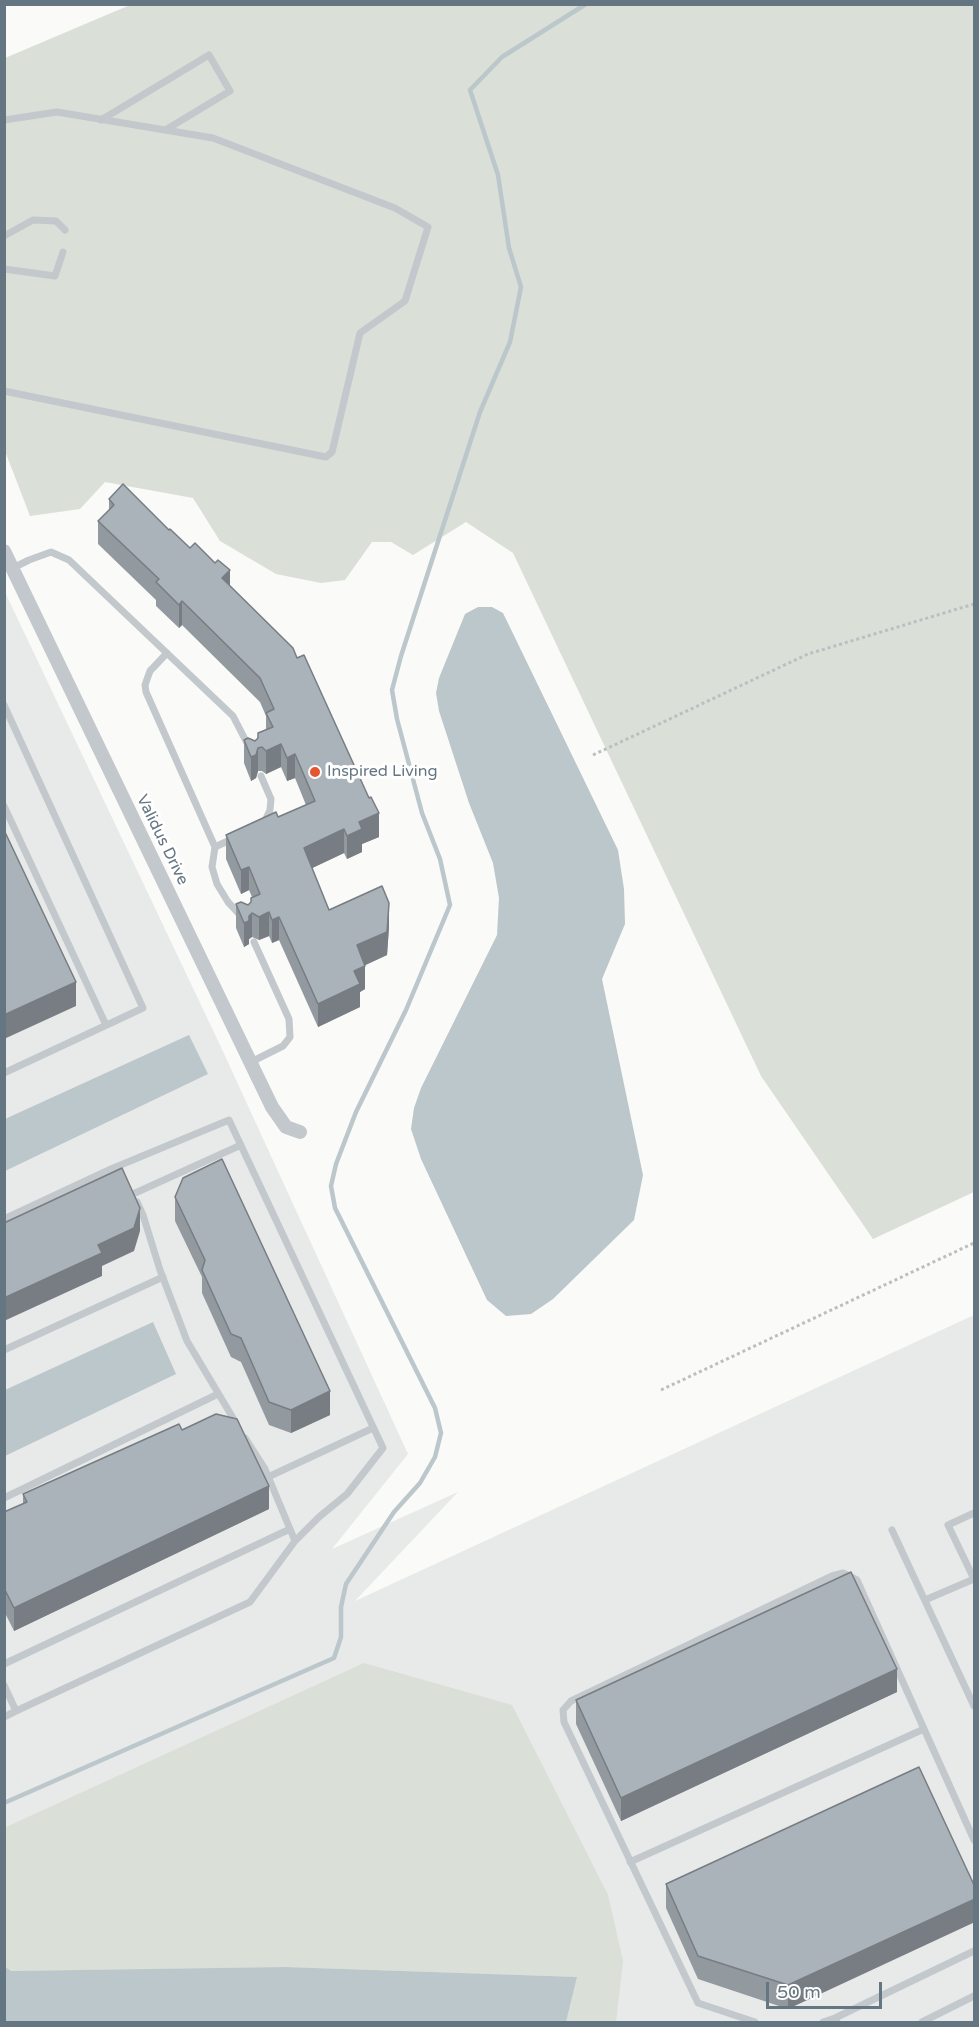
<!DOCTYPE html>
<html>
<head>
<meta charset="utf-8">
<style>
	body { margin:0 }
	#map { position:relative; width:979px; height:2027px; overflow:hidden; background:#fafaf8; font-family:"Varela Round",sans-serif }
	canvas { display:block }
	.frame { position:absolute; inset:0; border:6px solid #657683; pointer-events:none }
	.scale { position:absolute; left:766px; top:1982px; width:116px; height:27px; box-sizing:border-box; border:3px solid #657683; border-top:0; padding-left:8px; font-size:18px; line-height:21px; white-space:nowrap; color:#657683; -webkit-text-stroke:4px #fff; paint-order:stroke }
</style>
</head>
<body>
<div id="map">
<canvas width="979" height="2027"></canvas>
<div class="frame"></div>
<div class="scale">50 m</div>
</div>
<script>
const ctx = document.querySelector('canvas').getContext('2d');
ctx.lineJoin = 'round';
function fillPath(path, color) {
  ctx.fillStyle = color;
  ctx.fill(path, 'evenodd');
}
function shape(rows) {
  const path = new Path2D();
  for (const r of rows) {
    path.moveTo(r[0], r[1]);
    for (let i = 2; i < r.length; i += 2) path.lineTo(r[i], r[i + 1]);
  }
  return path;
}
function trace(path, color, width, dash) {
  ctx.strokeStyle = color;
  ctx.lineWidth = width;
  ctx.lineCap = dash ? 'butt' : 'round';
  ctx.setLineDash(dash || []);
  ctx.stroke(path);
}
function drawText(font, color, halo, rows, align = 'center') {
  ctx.font = font + ' "Varela Round",sans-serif';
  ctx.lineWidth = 6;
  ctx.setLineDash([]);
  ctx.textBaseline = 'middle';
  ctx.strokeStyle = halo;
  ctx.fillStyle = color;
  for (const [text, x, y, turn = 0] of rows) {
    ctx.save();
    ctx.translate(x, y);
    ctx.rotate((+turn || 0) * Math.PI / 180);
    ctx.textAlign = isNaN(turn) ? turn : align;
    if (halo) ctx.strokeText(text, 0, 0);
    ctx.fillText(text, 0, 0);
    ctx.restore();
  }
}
const built = shape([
	[4,590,220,1045,408,1454,332,1549,458,1492,355,1601,974,1315,974,2022,5,2022]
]);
const green = shape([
	[130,5,974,5,974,1192,873,1239,761,1076,513,553,466,522,413,555,391,542,372,542,345,580,321,583,276,574,220,541,193,498,105,482,80,509,30,516,5,451,5,58],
	[364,1663,512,1705,608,1895,623,1961,616,2022,566,2022,577,1977,285,1967,11,1971,4,1966,4,1828]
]);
const water = shape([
	[478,607,492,607,503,613,618,850,624,889,625,924,602,979,643,1175,634,1220,553,1299,531,1314,506,1316,487,1300,421,1159,411,1129,414,1108,421,1088,497,935,499,898,493,863,469,803,439,711,436,693,439,678,465,614],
	[189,1035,208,1074,5,1171,5,1119],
	[153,1322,176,1374,5,1456,5,1390],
	[4,1966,11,1971,285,1967,577,1977,566,2022,5,2022]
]);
const stream = shape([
	[4,1803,334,1658,341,1637,341,1607,346,1584,394,1512,420,1483,435,1457,441,1433,435,1408,335,1208,331,1186,336,1164,356,1112,406,1010,450,905,440,859,422,813,397,719,392,690,401,656,480,412,510,342,521,287,509,248,498,175,470,90,502,57,586,4]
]);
const path = shape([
	[593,755,808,654,974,604],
	[661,1390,974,1243]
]);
const service = shape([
	[4,120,57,112,213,138,395,208,428,227,405,301,360,333,332,452,326,457,4,391],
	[101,120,209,55,230,91,167,129],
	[4,236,33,220,56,221,65,230],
	[4,269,55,276,63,252],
	[13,568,29,560,51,552,69,560,233,716,248,745],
	[167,653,150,671,145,685,146,692,215,847],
	[4,705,143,1008,4,1073],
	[261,776,271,799,270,810,265,821],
	[4,806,106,1025],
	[232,839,215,847,212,867,217,884,228,902,241,916],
	[251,1062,283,1046,290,1037,289,1019,254,942],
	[111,1169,229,1120,383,1448,347,1494,319,1517,295,1541],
	[133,1194,241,1145],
	[137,1202,143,1215,160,1270,187,1341,236,1423],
	[4,1219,111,1169,120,1175],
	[4,1350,163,1277],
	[268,1477,373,1428],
	[4,1498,218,1394],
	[892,1530,974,1706],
	[974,1579,948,1525,974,1513],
	[925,1600,974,1579],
	[4,1664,290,1529],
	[4,1685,16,1711,250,1602,295,1541,265,1469,245,1438],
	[4,1717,16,1711],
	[630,1862,924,1729],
	[835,2018,974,1951],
	[755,2022,698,2003,564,1722,563,1710,571,1701,832,1576,843,1573,857,1580,974,1840],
	[823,2022,835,2018,837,2022],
	[922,2022,974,1996]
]);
const minor = shape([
	[4,551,272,1107,286,1127,300,1132]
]);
const wall = shape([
	[109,499,169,530,230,586,379,837,362,844,362,852,347,859,344,853,312,868,329,910,389,927,387,955,365,965,365,989,360,992,360,1007,318,1027,279,940,272,943,269,936,259,940,252,937,249,939,249,944,244,947,236,928,236,904,248,905,251,902,252,897,249,890,241,894,226,859,226,835,278,817,306,805,295,778,287,781,281,767,266,774,262,771,258,771,256,778,251,781,244,763,244,740,255,741,266,730,266,716,260,702,182,625,179,628,156,606,156,600,98,544,98,521,109,510],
	[175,1197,330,1415,291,1433,269,1425,241,1362,231,1357,202,1293,202,1277,175,1221],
	[182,1430,269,1509,14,1631,4,1611,4,1512,23,1504,23,1494],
	[897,1692,621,1821,576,1724,576,1700],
	[919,1767,788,2009,698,1979,666,1908,666,1884]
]);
const shadedWall = shape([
	[230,570,230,594,222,578],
	[182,601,182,625,179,628,179,605],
	[281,744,281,767,266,774,266,751],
	[258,748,258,771,256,778,251,781,251,757],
	[295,754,295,778,287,781,287,758],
	[379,813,379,837,362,844,362,852,347,859,347,836,359,822],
	[344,829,344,853,304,872,304,848],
	[249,867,249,890,241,894,241,870],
	[389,903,389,927,387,955,357,969,357,945],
	[269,912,269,936,259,940,259,917],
	[252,913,252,937,249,939,249,944,244,947,244,923,249,916],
	[279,917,279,940,272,943,272,920],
	[365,966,365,989,360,992,360,1007,318,1027,318,1004,354,971],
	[76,982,76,1006,4,1039,4,1015],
	[140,1208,140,1231,134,1251,102,1266,102,1276,4,1321,4,1298,98,1245],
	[330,1391,330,1415,291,1433,291,1410],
	[269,1486,269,1509,14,1631,14,1608],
	[897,1669,897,1692,621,1821,621,1798],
	[975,1899,975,1922,788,2009,788,1985]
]);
const building = shape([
	[123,484,169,530,170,529,190,548,195,543,215,563,218,560,230,570,222,578,293,648,297,658,304,655,369,798,371,797,379,813,359,822,362,829,347,836,344,829,304,848,329,910,382,886,389,903,387,932,357,945,365,966,354,971,360,984,318,1004,279,917,272,920,269,912,259,917,252,913,249,916,249,921,244,923,236,904,241,902,248,905,251,902,251,898,260,894,249,867,241,870,226,835,276,812,278,817,315,801,295,754,287,758,281,744,266,751,262,747,258,748,256,755,251,757,244,740,248,738,255,741,258,738,258,733,273,727,266,713,274,709,260,678,182,601,179,605,156,582,159,579,98,521,114,505,109,499,123,484],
	[4,830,76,982,4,1015,4,830],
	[222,1159,330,1391,291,1410,269,1402,241,1338,231,1334,202,1270,205,1260,175,1197,183,1178,222,1159],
	[122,1168,140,1208,134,1228,98,1245,102,1253,4,1298,4,1223,122,1168],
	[216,1414,237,1419,269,1486,14,1608,4,1588,4,1512,27,1502,23,1494,179,1424,182,1430,216,1414],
	[851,1572,897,1669,621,1798,576,1700,851,1572],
	[919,1767,975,1887,975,1899,788,1985,698,1956,666,1884,919,1767]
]);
const markers = [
	[315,772,6,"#e4572e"]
];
const poiNames = [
	["Inspired Living",327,772]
];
const streetNames = [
	["Validus Drive",162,840,64]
];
fillPath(built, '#e8e9e9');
fillPath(green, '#dadfd7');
fillPath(water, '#bbc7cb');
trace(stream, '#bbc7cb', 4.5);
trace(path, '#bbbfc2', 3, [3, 3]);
trace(service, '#c3c8cc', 7);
trace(minor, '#c3c8cc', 14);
fillPath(wall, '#929a9f');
fillPath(shadedWall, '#777d82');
fillPath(building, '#aab3b9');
trace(building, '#777d82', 1.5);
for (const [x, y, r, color] of markers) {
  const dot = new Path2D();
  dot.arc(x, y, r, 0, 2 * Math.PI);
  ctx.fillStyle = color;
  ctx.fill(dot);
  trace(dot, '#fff', 2);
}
drawText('16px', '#657683', '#fff', poiNames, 'left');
drawText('16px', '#657683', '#fff', streetNames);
</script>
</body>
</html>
